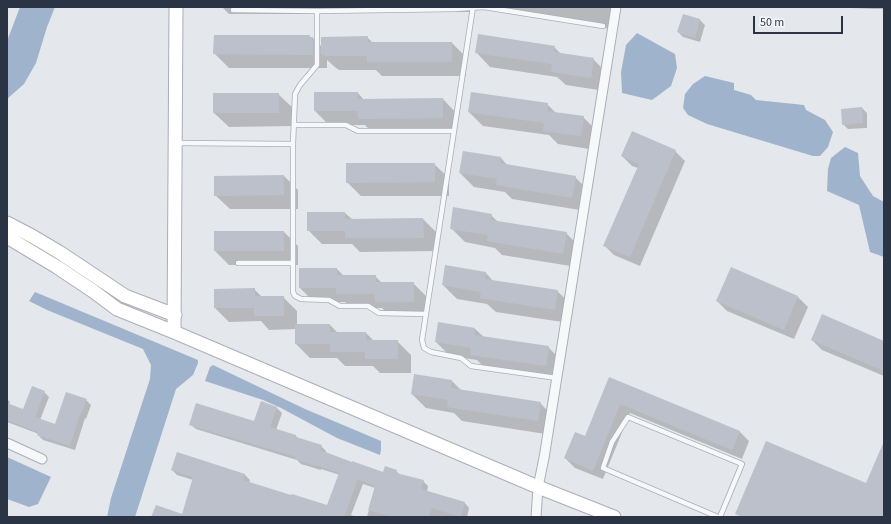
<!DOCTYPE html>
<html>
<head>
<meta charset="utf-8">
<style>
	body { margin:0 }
	#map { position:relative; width:891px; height:524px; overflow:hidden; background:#e4e7ec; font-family:"Source Sans 3",sans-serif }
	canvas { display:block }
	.frame { position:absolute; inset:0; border:8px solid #2b3445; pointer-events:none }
	.scale { position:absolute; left:753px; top:16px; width:90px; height:18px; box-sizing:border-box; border:2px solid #2b3445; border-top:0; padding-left:5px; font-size:12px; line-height:14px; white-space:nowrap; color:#2b3445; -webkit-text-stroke:3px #f4f6f9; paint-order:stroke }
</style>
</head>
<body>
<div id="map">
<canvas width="891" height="524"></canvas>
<div class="frame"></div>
<div class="scale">50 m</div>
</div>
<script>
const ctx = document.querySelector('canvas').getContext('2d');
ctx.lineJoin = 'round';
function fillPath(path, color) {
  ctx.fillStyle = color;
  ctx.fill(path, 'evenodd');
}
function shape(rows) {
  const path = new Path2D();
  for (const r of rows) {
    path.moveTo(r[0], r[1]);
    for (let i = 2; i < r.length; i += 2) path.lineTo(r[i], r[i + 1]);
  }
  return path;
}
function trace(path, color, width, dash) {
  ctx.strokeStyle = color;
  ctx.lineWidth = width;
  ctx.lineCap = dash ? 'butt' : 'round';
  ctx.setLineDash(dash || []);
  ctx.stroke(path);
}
const water = shape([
	[20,7,55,7,47,27,36,63,24,84,7,99,7,41],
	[637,33,675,54,677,68,671,86,652,100,622,93,621,72,626,45],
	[705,76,734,83,734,90,751,95,756,100,804,105,806,110,825,120,833,132,828,147,820,156,813,156,707,124,688,115,683,108,685,94,693,84],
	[845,147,858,153,860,176,873,196,884,202,884,257,870,252,859,205,827,191,828,169,831,158],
	[35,292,198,360,198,363,193,375,176,389,135,517,107,517,111,498,150,379,151,365,143,349,47,310,29,301],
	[213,365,305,409,381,441,381,450,380,455,337,438,281,408,263,400,205,381,210,367],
	[7,457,51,477,38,504,29,507,7,499]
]);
const shadow = shape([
	[222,7,473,7,473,12,324,12,324,14,229,14],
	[501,7,614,7,614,29,507,13],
	[830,7,884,7,884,9,873,9],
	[683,15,700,20,705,25,700,42,683,37,678,32],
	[367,37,373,43,452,43,466,57,466,76,382,76,376,70,339,70,336,68,327,60,327,68,229,68,214,53,311,38,313,38,322,47],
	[554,47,562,55,593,59,607,73,605,91,566,85,557,77,490,67,476,52],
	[315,93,358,93,364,100,443,99,457,114,457,132,373,133,365,125,329,125,315,111],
	[278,94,293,108,293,126,229,127,214,113],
	[547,104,556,113,583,117,597,131,595,150,558,144,549,135,483,126,469,112],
	[862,108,867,113,867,128,848,129,843,124],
	[675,151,685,161,640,266,614,255,604,245,638,168,632,166,622,156],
	[501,158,508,166,575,177,589,191,586,211,512,199,505,192,474,187,460,173],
	[434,164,449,178,449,196,361,196,347,182],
	[284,176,298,190,298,209,230,209,215,195],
	[345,213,352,219,423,219,437,233,437,251,360,252,352,244,322,244,308,230],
	[491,215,498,222,566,233,580,247,577,267,502,255,495,248,465,242,451,228],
	[215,232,284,232,298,246,298,265,229,265,215,251],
	[731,268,798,297,808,307,794,339,727,311,717,301],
	[337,269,344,276,375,276,382,283,413,283,427,297,428,315,390,316,382,308,352,308,345,302,314,302,300,288],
	[485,272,494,282,557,291,572,305,569,323,496,312,487,304,457,299,443,285],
	[254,289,262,297,283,297,297,311,297,325,330,325,338,333,366,333,374,341,397,341,411,355,411,373,380,373,373,366,345,366,337,358,310,358,296,344,296,329,269,330,261,321,229,322,215,308],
	[439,323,475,329,484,337,548,347,562,361,560,379,486,369,477,360,450,356,436,342],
	[812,340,884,342,884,376,822,350],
	[610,378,740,432,749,441,742,459,630,413,603,479,575,468,565,458,585,437],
	[452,381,461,390,540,403,554,417,552,435,462,421,454,413,426,408,412,394],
	[44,392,49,397,40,420,56,425,86,400,91,405,86,419,85,418,75,450,43,440,38,435,39,434,7,422,7,399,10,402,9,405,23,410],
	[261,402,277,408,282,413,276,430,296,436,299,439,321,446,326,451,326,453,383,474,396,471,400,475,423,481,428,486,427,492,465,503,469,508,467,517,367,517,375,488,363,484,351,515,357,517,153,517,183,516,193,480,177,475,172,470,177,454,245,475,250,480,249,483,328,507,340,475,321,469,321,470,301,464,297,460,196,429,191,425,254,422]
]);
const building = shape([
	[683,14,700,19,695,38,677,32],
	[478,34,555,46,554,52,594,58,591,78,551,72,552,64,475,53],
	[214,35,310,35,310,37,313,37,313,55,213,54],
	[368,36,368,42,452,42,452,62,367,62,367,56,324,56,324,55,321,55,321,37],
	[314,92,358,92,358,99,443,98,443,118,358,119,358,111,314,111],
	[471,92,548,103,547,111,584,116,581,136,543,131,544,123,468,112],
	[213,93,279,93,279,113,213,113],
	[862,107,863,123,842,125,841,109],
	[632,131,676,150,630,257,603,246,639,164,621,156],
	[463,151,501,157,500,163,576,176,572,198,496,185,497,179,459,173],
	[346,163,435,163,435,182,346,183],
	[284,175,284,195,214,196,214,176],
	[453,207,492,214,491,220,567,232,563,254,487,241,488,235,450,229],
	[307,212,345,212,345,219,423,218,424,238,345,238,345,231,307,231],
	[214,231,284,231,284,251,214,251],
	[445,265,486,272,485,279,558,290,555,310,480,298,481,292,442,285],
	[731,267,798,296,784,330,716,301],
	[299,268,337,268,337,275,376,275,376,282,414,282,414,302,375,302,375,294,336,294,336,288,299,288],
	[255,288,255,296,284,296,284,316,254,316,254,308,214,308,214,289],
	[822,314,884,341,884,371,811,340],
	[438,322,475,328,474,335,549,346,546,366,470,355,471,348,435,342],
	[295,324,330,324,330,332,366,332,366,340,398,340,398,359,365,359,365,352,330,352,330,344,295,344],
	[414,374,452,380,451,388,541,402,538,421,447,407,448,400,411,394],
	[609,377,740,431,732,450,620,404,593,471,564,458,575,432,585,436],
	[32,386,45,391,35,417,55,424,66,392,87,399,81,414,80,414,70,446,37,435,38,432,7,420,7,403,23,409],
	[261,401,277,407,270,427,296,435,296,437,322,445,320,450,352,462,352,461,383,472,385,466,397,470,396,473,424,480,421,489,465,502,461,517,432,508,429,517,393,517,368,510,375,486,358,479,344,517,151,517,156,505,182,514,193,477,171,470,177,452,245,474,243,480,291,495,292,494,327,505,339,473,316,465,316,466,295,459,296,457,189,425,196,403,254,421],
	[766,441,866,483,884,441,884,517,742,517,735,514]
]);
const lane = shape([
	[473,7,422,340,424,348,431,352,461,358,471,366,557,378],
	[233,10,317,11,455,9,484,7,603,26],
	[294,125,346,125,358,131,454,131],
	[177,143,293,144,295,94,300,85,317,65,317,11],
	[293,144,293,292,295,296,301,299,329,300,340,306,368,306,379,313,426,314],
	[238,263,293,263],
	[718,517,603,468,612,442,628,417,742,464,720,517]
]);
const street = shape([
	[7,443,42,459],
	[536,517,538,487,544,458,616,7]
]);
const secondary = shape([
	[7,223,32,236,59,252,125,296,175,315],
	[7,237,57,267,93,291,117,309,174,332,538,487,614,517],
	[174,332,176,7]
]);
fillPath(water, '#9fb4cc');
fillPath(shadow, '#0003');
fillPath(building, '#bbc0ca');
trace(lane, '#a9aeb7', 6);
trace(street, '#a9aeb7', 11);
trace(secondary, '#a9aeb7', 15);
trace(lane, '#f7f8fa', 4.5);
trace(street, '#f7f8fa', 9);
trace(secondary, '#fff', 13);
</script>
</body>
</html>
